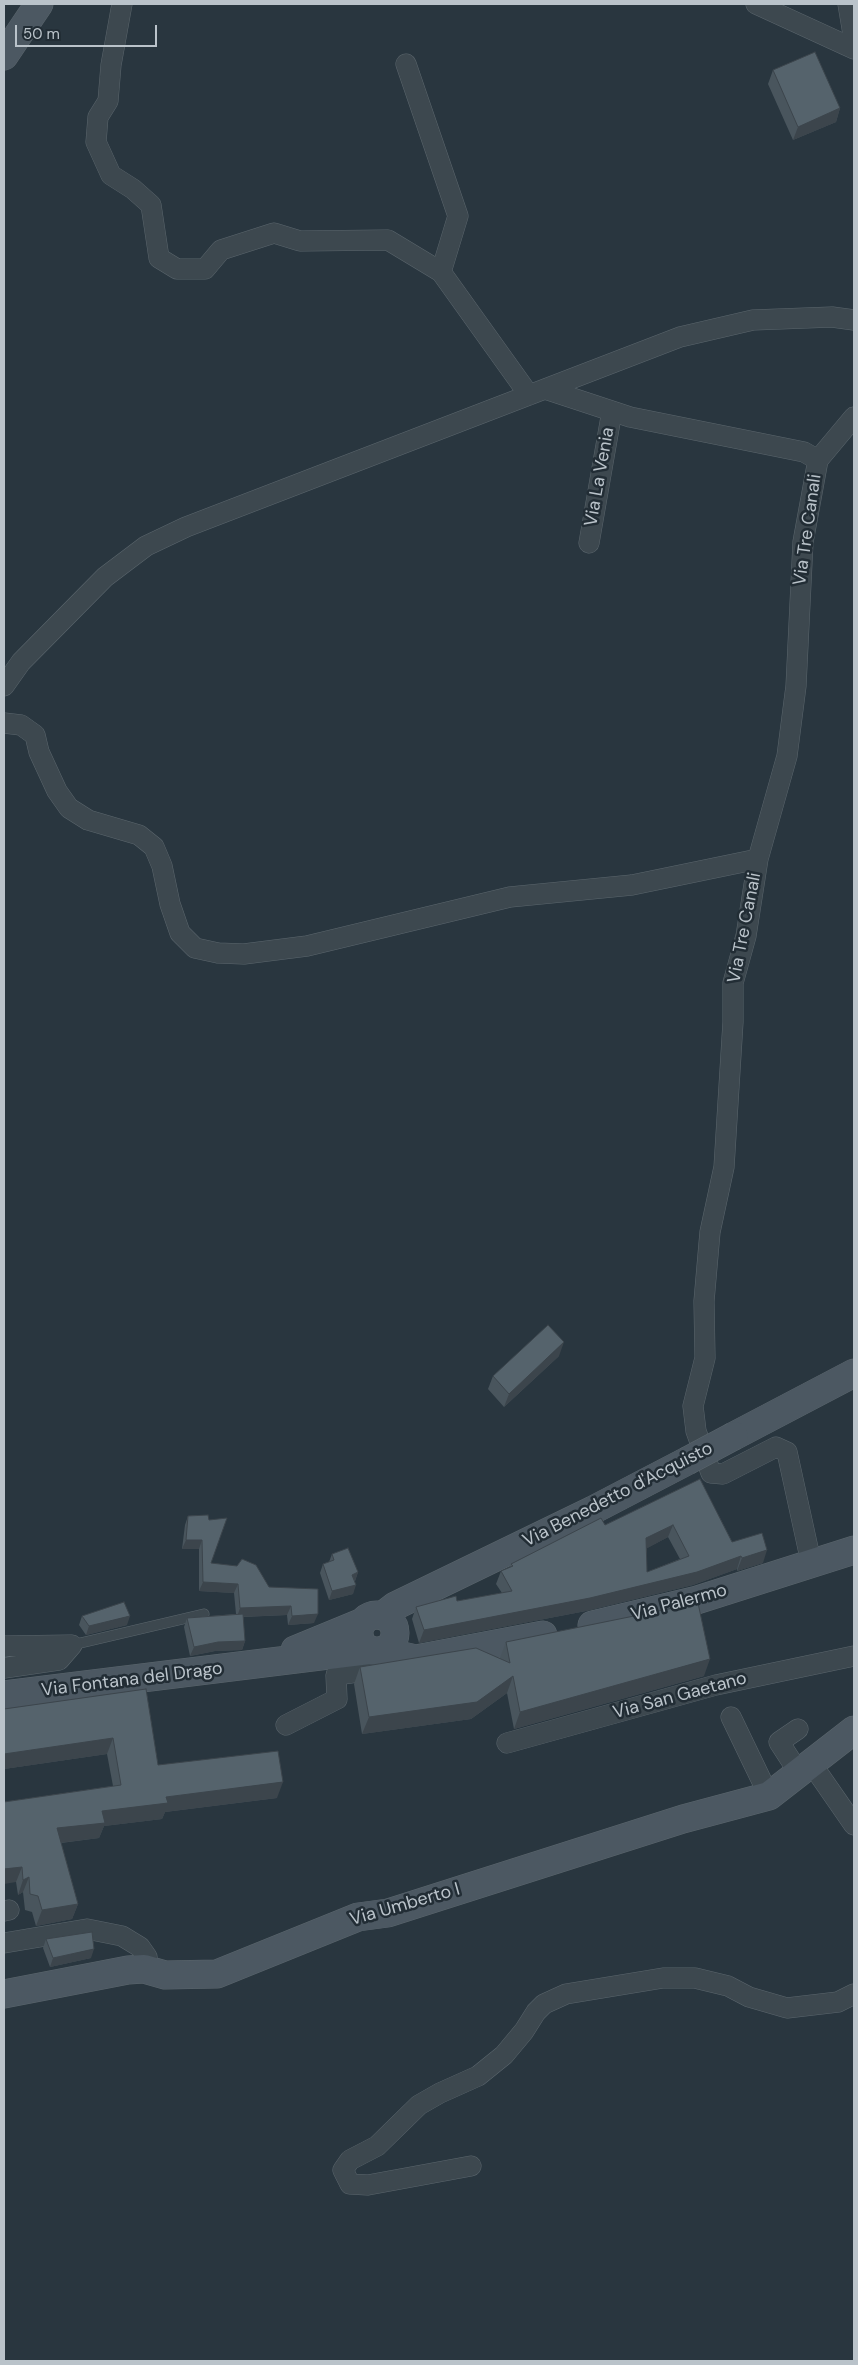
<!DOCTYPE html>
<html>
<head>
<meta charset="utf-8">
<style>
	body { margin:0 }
	#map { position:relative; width:858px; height:2365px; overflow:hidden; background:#29363f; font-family:"DM Sans",sans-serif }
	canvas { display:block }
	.frame { position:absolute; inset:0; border:5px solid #bac3ca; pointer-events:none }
	.scale { position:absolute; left:15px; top:25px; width:142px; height:22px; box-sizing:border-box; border:2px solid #bac3ca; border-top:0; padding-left:6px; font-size:15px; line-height:18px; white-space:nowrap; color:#bac3ca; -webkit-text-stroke:4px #222d35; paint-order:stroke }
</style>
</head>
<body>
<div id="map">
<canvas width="858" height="2365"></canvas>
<div class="frame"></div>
<div class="scale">50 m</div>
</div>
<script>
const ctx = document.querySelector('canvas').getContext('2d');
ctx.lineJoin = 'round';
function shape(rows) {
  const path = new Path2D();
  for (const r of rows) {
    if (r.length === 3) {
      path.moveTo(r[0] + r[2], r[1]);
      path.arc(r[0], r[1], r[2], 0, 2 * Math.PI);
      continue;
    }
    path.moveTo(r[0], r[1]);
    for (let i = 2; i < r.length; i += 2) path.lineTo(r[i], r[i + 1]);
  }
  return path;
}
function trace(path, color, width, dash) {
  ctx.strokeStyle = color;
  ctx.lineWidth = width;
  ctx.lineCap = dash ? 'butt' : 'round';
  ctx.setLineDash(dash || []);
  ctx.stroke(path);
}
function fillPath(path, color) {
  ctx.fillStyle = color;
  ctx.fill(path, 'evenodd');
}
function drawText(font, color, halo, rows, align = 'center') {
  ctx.font = font + ' "DM Sans",sans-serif';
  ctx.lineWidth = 5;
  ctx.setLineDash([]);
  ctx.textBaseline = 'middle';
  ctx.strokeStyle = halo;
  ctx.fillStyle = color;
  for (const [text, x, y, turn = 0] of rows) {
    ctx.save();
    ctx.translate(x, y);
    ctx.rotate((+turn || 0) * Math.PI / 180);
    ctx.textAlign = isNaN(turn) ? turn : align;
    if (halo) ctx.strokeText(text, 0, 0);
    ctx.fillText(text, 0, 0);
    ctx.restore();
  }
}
const lane = shape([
	[72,1645,204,1614]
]);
const street = shape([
	[122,4,111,65,108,101,98,117,96,142,111,175,133,189,151,205,159,258,177,269,205,269,221,250,274,233,300,241,388,240,441,272,529,395],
	[756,4,854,49],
	[848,4,854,40],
	[406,64,458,216,441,272],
	[545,389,630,417,804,452,818,460],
	[589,543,612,411],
	[4,686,21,662,105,577,146,546,186,527,680,337,753,320,832,317,854,320],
	[4,723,21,725,35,735,39,752,57,791,69,808,88,820,139,835,154,847,162,866,170,904,180,933,195,948,218,953,244,954,307,946,510,897,632,885,758,859],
	[811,1562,787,1452,776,1447,723,1474,711,1473,696,1431,693,1406,705,1358,704,1301,710,1232,724,1167,733,1022,733,983,746,936,758,859,787,756,796,686,803,542,818,460,854,417],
	[4,1646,72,1645,59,1660,4,1668],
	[731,1717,769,1796],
	[286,1725,337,1699,336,1675,386,1668],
	[798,1729,779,1742,799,1773],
	[507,1743,716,1685,854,1656],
	[811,1763,854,1825],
	[4,1911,9,1910],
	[4,1943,87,1929,122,1936,140,1947,147,1957,144,1969],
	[471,2166,368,2185,350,2184,343,2170,350,2160,377,2146,419,2105,440,2093,478,2076,504,2055,524,2031,536,2012,544,2004,566,1994,663,1978,695,1978,728,1986,749,1997,787,2008,838,2002,854,1994]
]);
const secondary = shape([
	[4,56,39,4],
	[734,1436,854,1373],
	[377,1633,18],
	[382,1616,395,1606,593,1510,687,1461],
	[592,1625,697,1600,854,1550],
	[295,1650,363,1622],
	[382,1651,416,1659,543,1635],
	[4,1695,369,1650],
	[4,1994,128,1970,144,1969,165,1975,217,1974,358,1917,388,1913,683,1819,769,1796,854,1730]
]);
const secondaryBridge = shape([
	[687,1461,734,1436]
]);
const wall = shape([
	[773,70,840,108,836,122,793,140,768,84],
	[559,1356,504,1407,488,1389,493,1376],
	[700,1479,732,1542,763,1563,737,1571,737,1569,693,1585,586,1611,419,1643,412,1619,416,1607,457,1601,502,1593,496,1584,501,1571,510,1567,511,1564,605,1525],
	[668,1537,680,1559,647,1572,647,1548],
	[208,1515,211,1563,269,1587,314,1623,288,1625,287,1615,243,1617,245,1641,242,1650,215,1651,190,1656,184,1627,187,1618,236,1614,234,1593,199,1591,199,1549,182,1549,185,1525,188,1516],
	[332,1554,358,1572,355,1581,353,1594,329,1600,320,1573,323,1564,329,1562],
	[82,1616,127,1625,86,1635,79,1625],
	[506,1642,704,1676,514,1729,507,1693,471,1719,362,1734,354,1684,360,1667,500,1658],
	[146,1689,158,1765,277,1798,165,1812,162,1819,104,1826,99,1838,61,1843,78,1904,72,1919,36,1926,32,1912,25,1910,23,1892,18,1895,4,1802,113,1786,107,1754,4,1769,4,1709],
	[46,1939,91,1958,50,1967,43,1948]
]);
const shadedWall = shape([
	[840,108,836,122,793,140,798,127],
	[564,1342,559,1356,504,1407,509,1394],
	[673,1525,668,1537,642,1551,646,1538],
	[186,1540,202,1540,199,1549,182,1549],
	[767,1550,763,1563,737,1571,742,1558],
	[741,1556,737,1569,693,1585,586,1611,419,1643,424,1630],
	[358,1572,355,1581,352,1575],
	[203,1582,238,1584,234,1593,199,1591],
	[356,1585,353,1594,329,1600,332,1591],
	[291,1606,287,1615,237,1617,240,1608],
	[318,1614,314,1623,288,1625,292,1616],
	[130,1616,127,1625,86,1635,89,1626],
	[245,1641,242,1650,215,1651,190,1656,194,1647,218,1642],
	[710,1659,704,1676,514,1729,520,1712],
	[513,1676,507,1693,471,1719,362,1734,369,1717],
	[113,1738,107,1754,4,1769,4,1754],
	[283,1782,277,1798,165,1812,162,1819,104,1826,99,1838,51,1844,57,1828,102,1811,166,1797],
	[22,1867,16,1882,4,1884,4,1869],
	[29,1877,23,1892,18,1895,23,1880],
	[78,1904,72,1919,36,1926,42,1910],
	[94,1949,91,1958,50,1967,53,1958]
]);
const building = shape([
	[815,52,840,108,798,127,773,70,815,52],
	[548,1325,564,1342,509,1394,493,1376,548,1325],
	[700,1479,732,1542,762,1533,767,1550,742,1558,741,1556,697,1572,590,1598,424,1630,416,1607,456,1596,457,1601,512,1591,501,1571,513,1566,511,1564,601,1518,605,1525,700,1479],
	[673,1525,689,1556,647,1572,646,1538,673,1525],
	[208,1515,209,1520,227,1518,211,1563,237,1566,242,1559,256,1565,269,1587,318,1589,318,1614,292,1616,291,1606,240,1608,238,1584,203,1582,202,1540,186,1540,188,1516,208,1515],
	[348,1548,358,1572,352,1575,356,1585,332,1591,323,1564,334,1560,332,1554,348,1548],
	[124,1602,130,1616,89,1626,82,1616,124,1602],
	[698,1603,710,1659,520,1712,513,1676,477,1702,369,1717,360,1667,476,1648,510,1663,506,1642,698,1603],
	[243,1614,245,1641,218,1642,194,1647,187,1618,243,1614],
	[146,1689,158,1765,278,1751,283,1782,166,1797,168,1803,102,1811,105,1823,57,1828,78,1904,42,1910,38,1896,30,1894,29,1877,23,1880,22,1867,4,1869,4,1802,121,1785,113,1738,4,1754,4,1709,146,1689],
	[92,1932,94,1949,53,1958,46,1939,92,1932]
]);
const streetNames = [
	["Via La Venia",600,477,-80],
	["Via Tre Canali",808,530,-82],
	["Via Tre Canali",745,928,-79],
	["Via Benedetto d'Acquisto",618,1495,-27],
	["Via Palermo",679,1603,-15],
	["Via Fontana del Drago",132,1680,-7],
	["Via San Gaetano",680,1696,-15],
	["Via Umberto I",405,1905,-16]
];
trace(lane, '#5b666d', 11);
trace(street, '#5b666d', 21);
trace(secondary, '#5b666d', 29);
trace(lane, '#3d484f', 10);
trace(street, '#3d484f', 20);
trace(secondary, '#4c5862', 28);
trace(secondaryBridge, '#5b666d', 29, []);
trace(secondaryBridge, '#4c5862', 28);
fillPath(wall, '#49555d');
fillPath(shadedWall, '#3c454c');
fillPath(building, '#55636c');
trace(building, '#3c454c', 1);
drawText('18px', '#bac3ca', '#222d35', streetNames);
</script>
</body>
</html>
